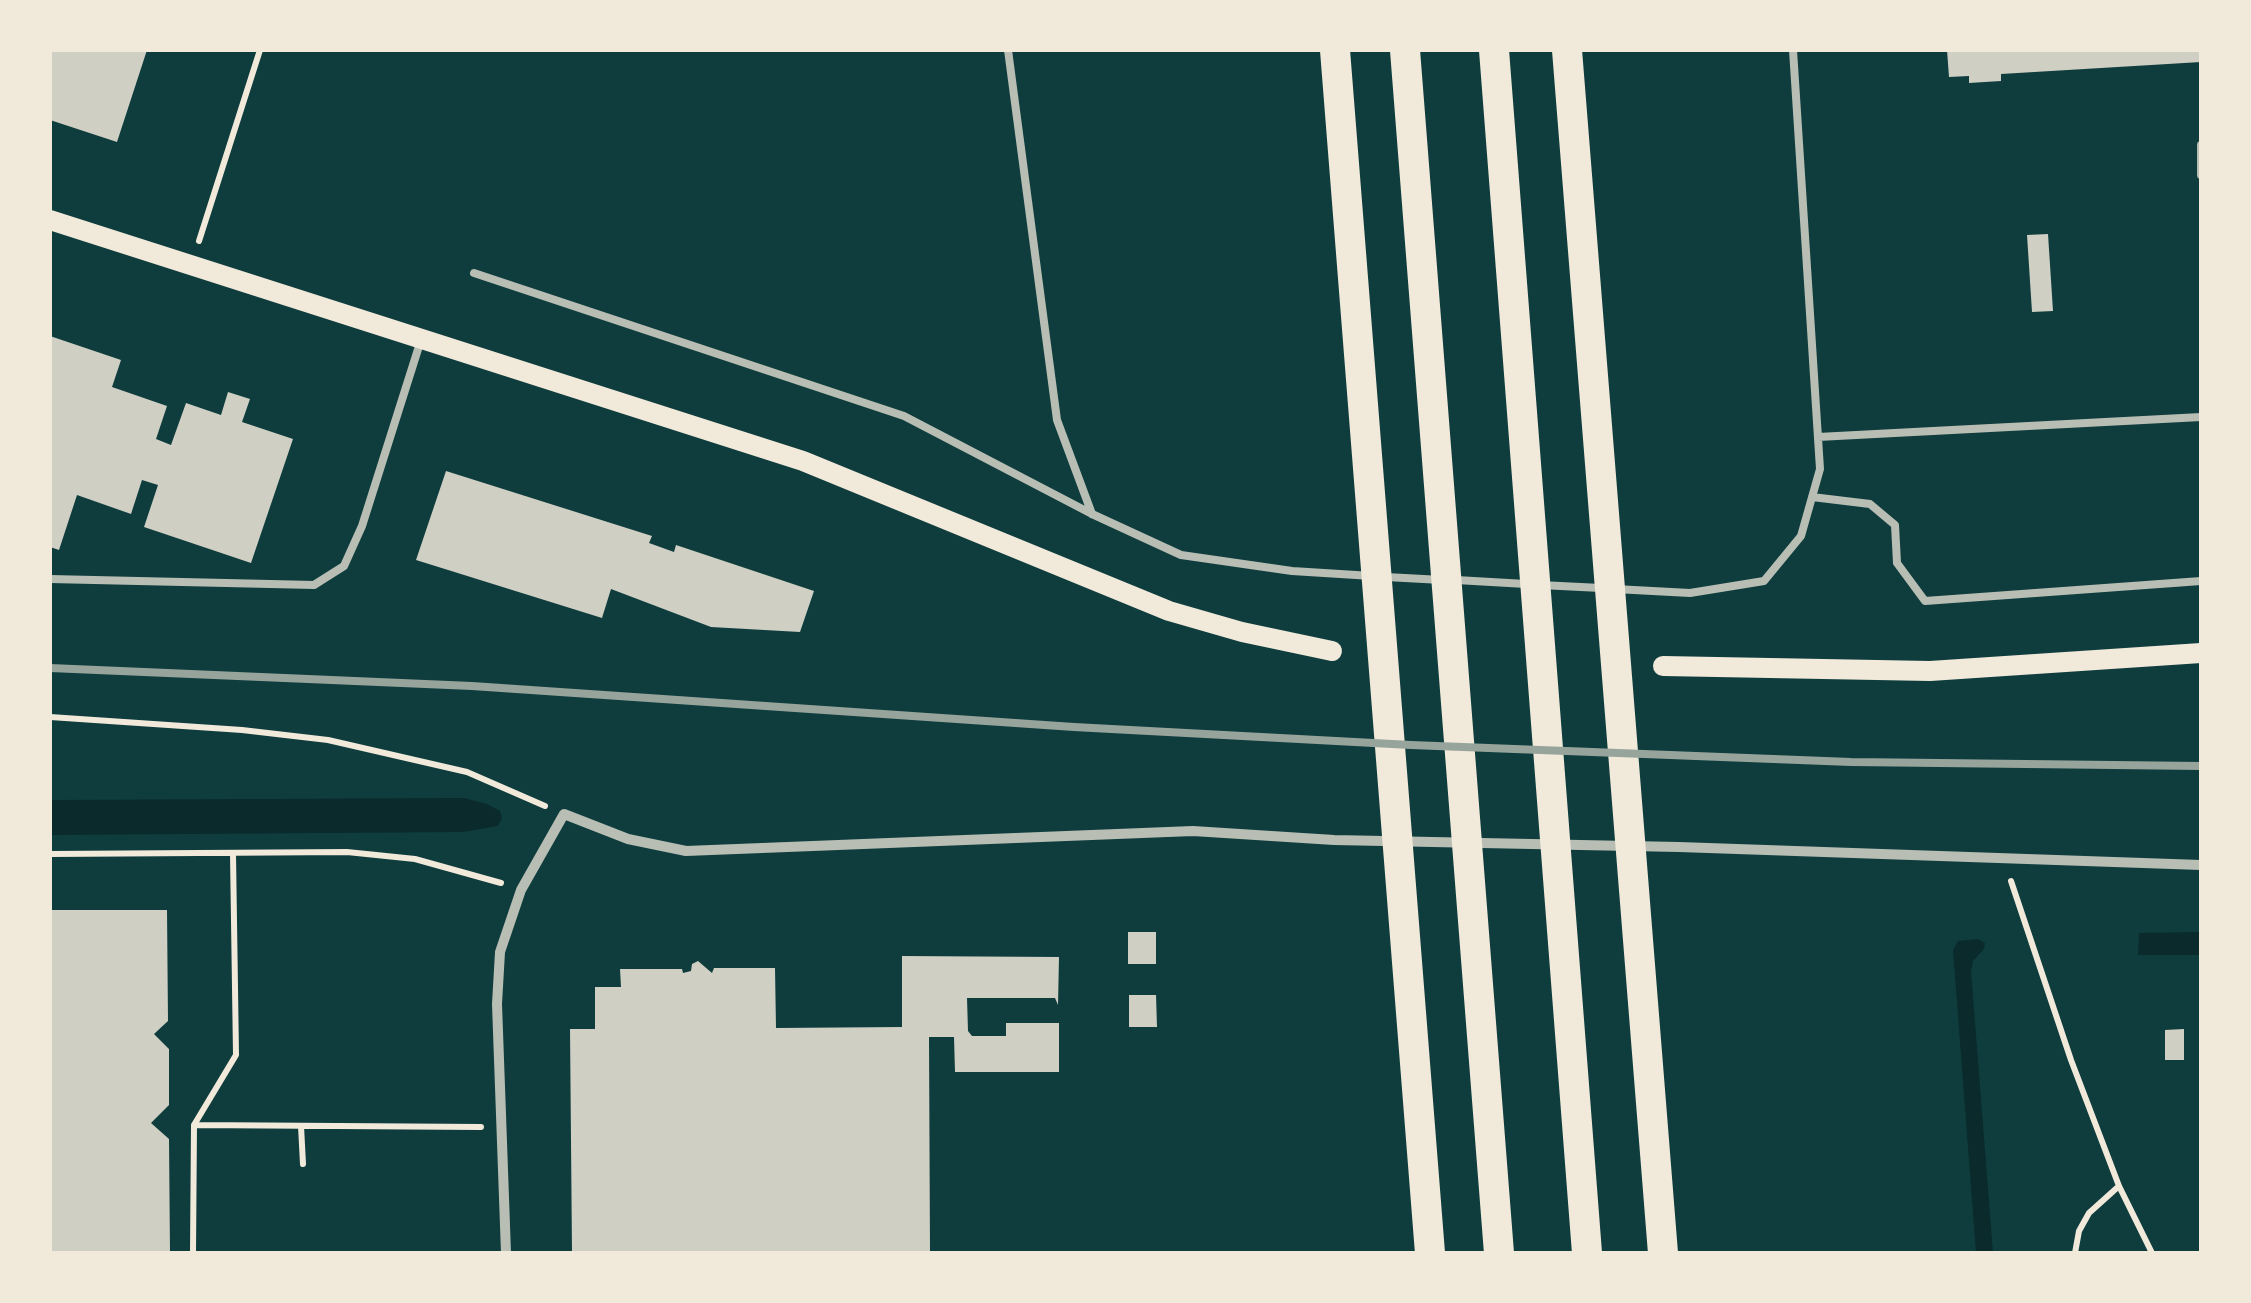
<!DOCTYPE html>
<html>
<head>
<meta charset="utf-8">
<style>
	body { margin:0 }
	#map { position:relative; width:2251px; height:1303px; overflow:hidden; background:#0f3d3e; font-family:Jost,sans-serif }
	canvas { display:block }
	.frame { position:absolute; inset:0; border:52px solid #f1e9da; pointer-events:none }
</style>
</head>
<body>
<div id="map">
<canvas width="2251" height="1303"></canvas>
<div class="frame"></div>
</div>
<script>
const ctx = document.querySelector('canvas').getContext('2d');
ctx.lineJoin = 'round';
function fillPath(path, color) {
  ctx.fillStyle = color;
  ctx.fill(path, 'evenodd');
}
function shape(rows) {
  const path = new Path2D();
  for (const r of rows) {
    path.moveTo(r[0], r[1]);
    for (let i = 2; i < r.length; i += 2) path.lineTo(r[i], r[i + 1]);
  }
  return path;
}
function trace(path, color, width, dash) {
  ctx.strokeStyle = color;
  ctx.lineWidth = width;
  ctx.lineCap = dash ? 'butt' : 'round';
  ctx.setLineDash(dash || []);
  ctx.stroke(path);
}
const water = shape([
	[464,798,487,804,500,811,502,818,498,826,463,832,50,835,50,800],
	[2201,932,2201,955,2138,955,2139,933],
	[1978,939,1985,943,1984,949,1973,961,1971,971,1993,1253,1976,1253,1953,950,1958,941]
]);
const building = shape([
	[50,50,147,50,117,142,50,120],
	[1947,50,2201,50,2201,62,2001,74,2001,81,1969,83,1969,76,1949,77],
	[2048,234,2053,311,2032,312,2027,235],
	[50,336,121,360,112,387,167,406,156,439,171,445,186,403,221,415,228,392,250,399,242,422,293,439,251,563,144,527,158,485,142,480,131,514,77,495,59,550,50,547],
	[446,471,652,536,649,543,674,552,676,545,814,591,800,632,711,627,611,589,602,618,416,560],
	[50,910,167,910,168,1021,154,1034,169,1049,169,1105,151,1123,169,1139,170,1253,50,1253],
	[1128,932,1156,932,1156,964,1128,964],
	[902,956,1059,957,1058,1005,1055,998,967,998,968,1031,972,1036,1006,1036,1006,1023,1059,1023,1059,1072,955,1072,954,1037,929,1037,930,1253,572,1253,570,1029,595,1029,595,987,621,987,620,969,682,969,683,973,691,971,692,964,698,961,712,973,714,968,775,968,776,1028,902,1027],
	[1129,995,1156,995,1157,1027,1129,1027],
	[2184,1029,2184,1060,2165,1060,2165,1030]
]);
const path = shape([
	[199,241,260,50],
	[50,717,242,730,328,740,467,772,545,806],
	[50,854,347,852,415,859,501,883],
	[2011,881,2071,1060,2119,1186,2152,1253],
	[194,1125,481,1127],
	[301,1126,303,1164],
	[193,1253,194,1125,236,1055,233,854],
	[2075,1253,2079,1231,2089,1213,2119,1186]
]);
const service = shape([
	[1008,50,1057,420,1092,514],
	[2201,145,2201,175],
	[474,273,904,416,1092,514,1181,555,1292,571,1372,576],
	[1818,437,2201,417],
	[1812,497,1870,504,1895,525,1897,563,1925,601,2201,581],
	[1386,577,1442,580],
	[50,579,314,585,344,566,362,526,420,343],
	[1456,580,1526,584],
	[1540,585,1601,588],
	[1615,589,1690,593,1764,581,1801,536,1820,469,1793,50]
]);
const minor = shape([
	[506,1253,497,1004,500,952,521,890,564,814,628,839,686,851,1193,831,1334,840,1679,847,2201,865]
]);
const secondary = shape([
	[50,220,803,461,1169,611,1242,632,1332,651],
	[1663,666,1930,671,2201,653]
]);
const motorway = shape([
	[1335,50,1430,1253],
	[1405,50,1499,1253],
	[1494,50,1587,1253],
	[1567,50,1663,1253]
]);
const rail = shape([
	[50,668,472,686,1074,727,1411,745,1851,762,2201,766]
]);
fillPath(water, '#0a2a2b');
fillPath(building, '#cfcfc3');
trace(path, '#f1e9da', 6);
trace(service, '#b8beb3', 8);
trace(minor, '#b8beb3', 10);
trace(secondary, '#f1e9da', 20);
trace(motorway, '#f1e9da', 30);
trace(rail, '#97a49c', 8);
</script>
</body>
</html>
